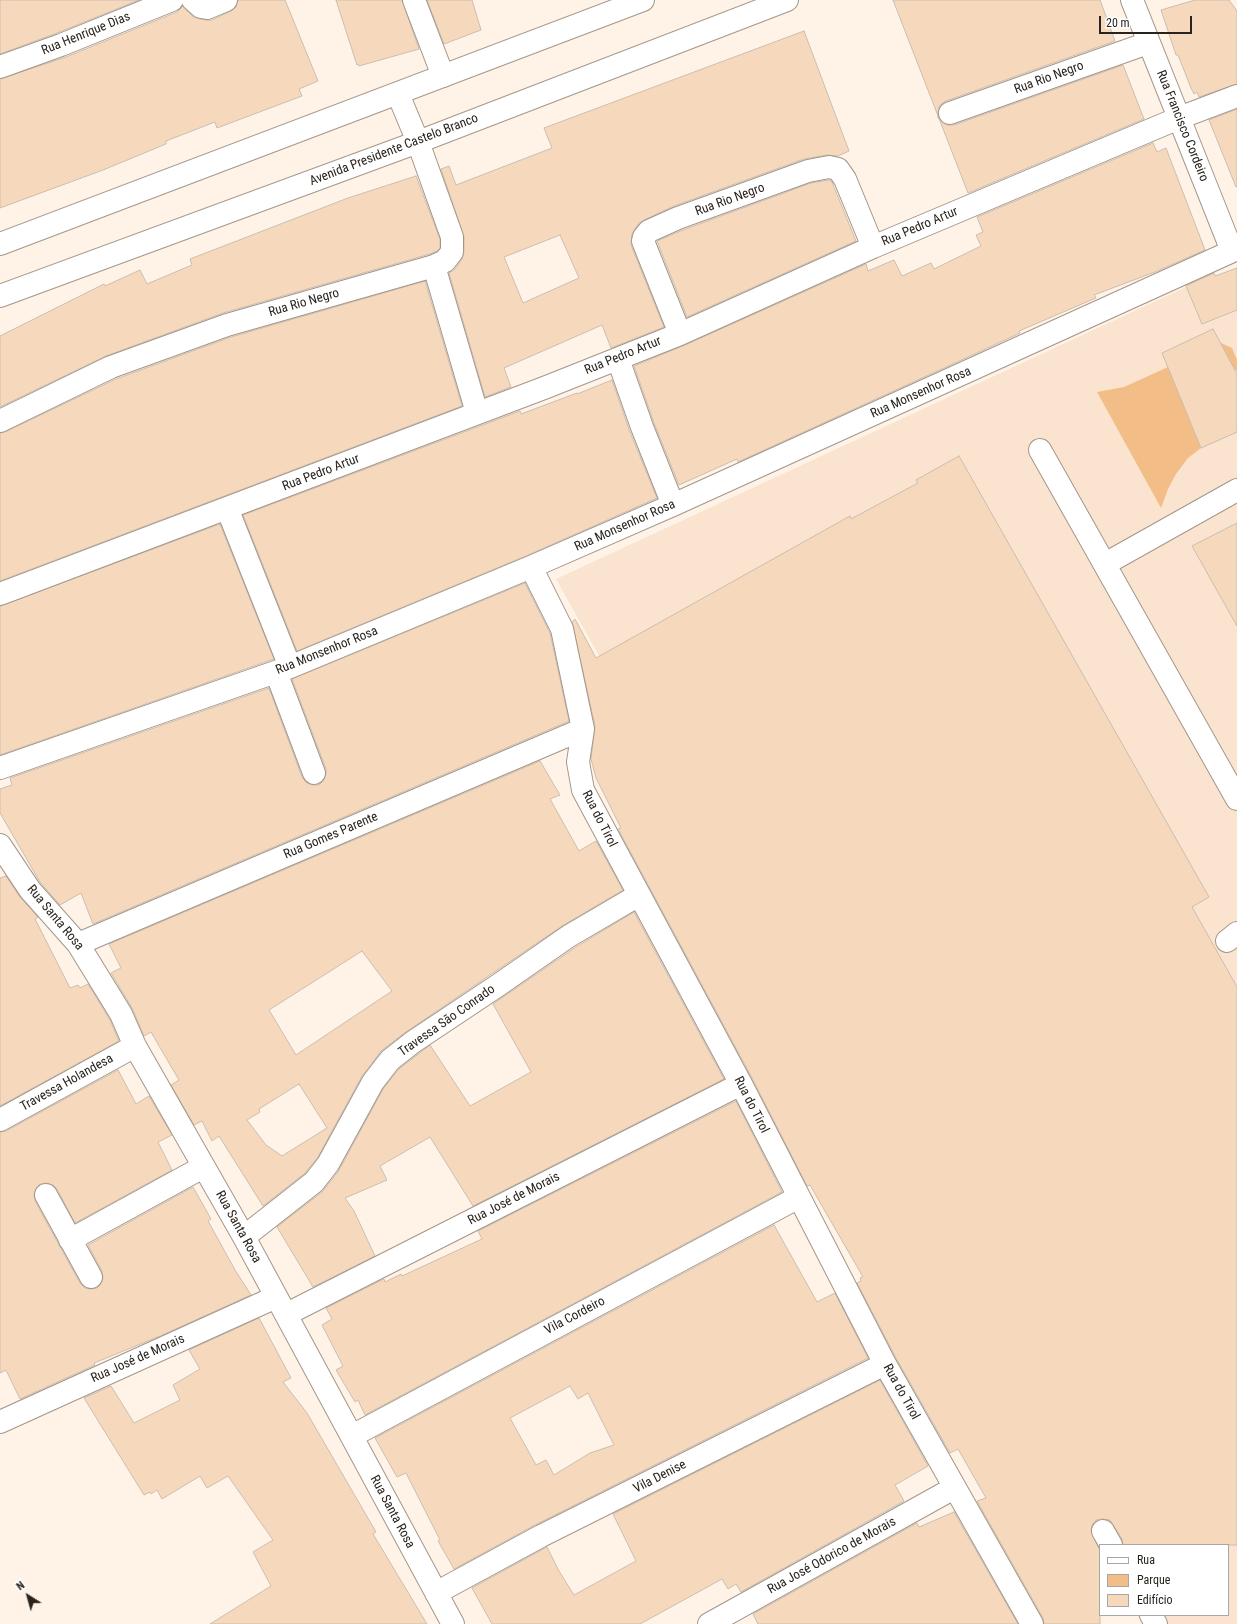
<!DOCTYPE html>
<html>
<head>
<meta charset="utf-8">
<style>
	body { margin:0 }
	#map { position:relative; width:1237px; height:1624px; overflow:hidden; background:#fff3e7; font-family:"Roboto Condensed",sans-serif }
	canvas { display:block }
	.legend { position:absolute; left:1099px; top:1544px; width:130px; height:72px; box-sizing:border-box; background:#fff; border:1px solid #a9a7a5; margin:0; padding:5px 7px; list-style:none; font-size:12px; color:#28231d }
	.legend li { display:flex; align-items:center; gap:8px; height:20px }
	.legend b { width:20px; border:1px solid #a9a7a5 }
	.north { position:absolute; left:8px; top:1576px; width:40px; height:40px; -webkit-text-stroke:3px #fff; paint-order:stroke; rotate:323deg; font-size:11px; font-weight:700; line-height:16px; text-align:center; color:#28231d }
	.north::after { content:''; display:block; margin:auto; width:14px; height:18px; background:#28231d; clip-path:polygon(50% 0,100% 100%,50% 72%,0 100%) }
	.scale { position:absolute; left:1099px; top:16px; width:93px; height:18px; box-sizing:border-box; border:2px solid #28231d; border-top:0; padding-left:5px; font-size:12px; line-height:14px; white-space:nowrap; color:#28231d; -webkit-text-stroke:3px #fff; paint-order:stroke }
</style>
</head>
<body>
<div id="map">
<canvas width="1237" height="1624"></canvas>
<ul class="legend">
<li><b style="height:5px;background:#fff"></b>Rua</li>
<li><b style="height:11px;background:#f2bd87"></b>Parque</li>
<li><b style="height:11px;background:#f6d9bc"></b>Edifício</li>
</ul>
<div class="north">N</div>
<div class="scale">20 m</div>
</div>
<script>
const ctx = document.querySelector('canvas').getContext('2d');
ctx.lineJoin = 'round';
function fillPath(path, color) {
  ctx.fillStyle = color;
  ctx.fill(path, 'evenodd');
}
function shape(rows) {
  const path = new Path2D();
  for (const r of rows) {
    path.moveTo(r[0], r[1]);
    for (let i = 2; i < r.length; i += 2) path.lineTo(r[i], r[i + 1]);
  }
  return path;
}
function trace(path, color, width, dash) {
  ctx.strokeStyle = color;
  ctx.lineWidth = width;
  ctx.lineCap = dash ? 'butt' : 'round';
  ctx.setLineDash(dash || []);
  ctx.stroke(path);
}
function drawText(font, color, halo, rows, align = 'center') {
  ctx.font = font + ' "Roboto Condensed",sans-serif';
  ctx.lineWidth = 3;
  ctx.setLineDash([]);
  ctx.textBaseline = 'middle';
  ctx.strokeStyle = halo;
  ctx.fillStyle = color;
  for (const [text, x, y, turn = 0] of rows) {
    ctx.save();
    ctx.translate(x, y);
    ctx.rotate((+turn || 0) * Math.PI / 180);
    ctx.textAlign = isNaN(turn) ? turn : align;
    if (halo) ctx.strokeText(text, 0, 0);
    ctx.fillText(text, 0, 0);
    ctx.restore();
  }
}
const built = shape([
	[1237,268,1237,1624,1142,1624,1137,1615,1228,1615,1228,1545,1100,1545,1100,1550,556,579,1186,287]
]);
const green = shape([
	[1221,343,1232,348,1237,360,1237,370,1180,395,1201,448,1188,458,1176,474,1168,489,1161,508,1097,392,1124,387]
]);
const building = shape([
	[0,0,139,0,57,33,0,54,0,0],
	[238,0,285,0,318,81,299,89,302,96,217,128,215,122,166,141,166,144,103,170,0,208,0,79,66,57,177,12,183,6,193,17,205,20,212,20,231,11,236,7,238,0],
	[336,0,402,0,419,49,359,66,358,64,357,65,336,0],
	[427,0,472,0,481,30,444,44,427,0],
	[893,0,1100,0,1115,41,946,101,940,105,938,111,938,118,942,122,947,125,954,125,1123,65,1144,119,968,193,893,0],
	[1195,0,1229,0,1237,11,1237,84,1199,97,1197,92,1194,94,1191,88,1178,55,1176,55,1161,10,1195,0],
	[804,31,849,151,838,156,827,155,804,159,674,206,644,220,639,223,632,234,631,245,664,327,611,348,602,325,504,368,511,387,485,397,449,273,455,269,462,259,464,252,464,237,441,169,449,166,456,185,552,148,544,128,804,31],
	[560,235,579,278,523,303,504,257,560,235],
	[1237,109,1237,187,1236,187,1209,120,1237,109],
	[1153,143,1157,152,1166,148,1205,250,1155,272,1094,295,1096,298,1019,331,1020,333,944,368,738,462,737,459,679,485,654,423,634,366,685,345,866,264,868,271,894,260,902,276,931,263,934,269,981,246,976,235,983,232,977,217,1153,143],
	[416,176,440,239,440,248,437,251,430,254,223,313,106,356,0,407,0,336,104,284,105,286,140,270,147,284,192,265,190,259,348,198,416,176],
	[829,180,832,182,856,241,687,317,657,241,683,230,811,183,829,180],
	[1237,268,1237,310,1202,324,1186,286,1214,273,1215,276,1237,268],
	[425,281,462,406,0,581,0,433,5,432,116,379,231,337,425,281],
	[1213,329,1237,374,1237,432,1201,448,1162,353,1213,329],
	[612,380,630,432,657,498,526,556,297,651,243,515,520,411,521,414,577,393,577,394,612,380],
	[959,456,1209,897,1192,907,1237,987,1237,1545,1123,1545,1122,1539,1110,1520,1103,1519,1096,1520,1092,1525,1091,1531,1100,1551,1100,1624,1044,1624,1043,1618,977,1501,986,1498,958,1449,950,1453,896,1358,857,1283,861,1281,860,1278,863,1277,810,1185,807,1186,752,1078,618,829,621,828,596,778,591,759,595,726,572,622,575,619,596,658,850,516,851,519,918,483,916,480,959,456],
	[1237,523,1237,626,1192,546,1237,523],
	[220,524,274,659,0,755,0,606,220,524],
	[525,583,550,633,569,721,567,722,93,924,81,893,60,905,40,882,0,813,0,789,12,785,10,778,269,688,302,777,306,782,312,785,319,785,323,781,326,775,326,769,292,679,525,583],
	[540,761,560,795,550,799,579,851,596,841,623,890,562,926,406,1032,382,1050,362,1076,318,1157,305,1173,263,1206,219,1136,212,1141,202,1121,194,1125,171,1085,179,1080,151,1032,144,1036,132,1008,111,973,121,968,109,944,540,761],
	[362,951,392,991,296,1055,269,1010,362,951],
	[299,1084,327,1128,282,1156,266,1145,247,1120,260,1112,259,1109,299,1084],
	[6,876,20,897,38,917,35,919,70,988,78,985,80,988,88,984,110,1020,119,1041,0,1106,0,878,6,876],
	[634,912,724,1079,473,1206,430,1137,380,1166,387,1180,345,1198,354,1211,375,1256,313,1287,277,1227,322,1192,338,1172,383,1089,399,1069,430,1045,470,1106,531,1072,493,1004,576,947,634,912],
	[118,1070,136,1104,149,1096,172,1135,158,1142,172,1170,75,1223,57,1189,53,1185,46,1183,40,1184,36,1188,34,1194,35,1201,80,1283,85,1288,91,1289,97,1288,101,1284,103,1278,102,1271,88,1245,193,1187,211,1219,208,1221,235,1270,251,1295,160,1336,94,1363,95,1365,20,1399,6,1370,0,1373,0,1132,6,1131,118,1070],
	[736,1101,782,1192,365,1415,358,1400,355,1402,336,1370,343,1366,322,1325,332,1319,326,1308,384,1279,385,1282,401,1274,402,1276,482,1239,478,1231,736,1101],
	[774,1225,817,1302,835,1293,868,1358,535,1525,454,1569,438,1541,440,1540,406,1473,397,1477,375,1438,774,1225],
	[570,1386,578,1399,588,1393,614,1445,590,1453,554,1475,546,1460,536,1465,510,1418,570,1386],
	[259,1318,291,1378,283,1382,307,1413,369,1520,376,1532,373,1534,427,1624,210,1624,271,1586,253,1552,273,1540,228,1476,207,1488,200,1476,162,1499,157,1490,151,1494,150,1492,144,1495,84,1398,111,1386,134,1423,180,1400,173,1385,200,1369,189,1350,259,1318],
	[880,1380,928,1466,895,1485,904,1501,741,1592,736,1584,728,1589,722,1579,640,1624,492,1624,472,1588,547,1547,559,1571,574,1595,636,1561,613,1514,880,1380],
	[954,1512,1018,1624,758,1624,753,1614,917,1523,919,1527,954,1512]
]);
const minor = shape([
	[193,0,201,7,207,8,226,0],
	[414,0,443,76],
	[1132,0,1232,251],
	[0,67,61,45,172,0],
	[950,113,1148,43],
	[434,266,477,413],
	[680,334,643,241,644,237,649,231,678,218,808,171,829,167,838,169,845,179,873,247],
	[618,359,642,427,673,505],
	[0,421,111,367,227,325,434,266,445,261,452,252,452,237,418,142,398,94],
	[1040,450,1237,799],
	[227,508,290,667],
	[1105,564,1237,490],
	[531,567,562,629,583,729,578,762,583,790,741,1084,885,1364,1032,1624],
	[0,594,544,388,680,334,873,247,1179,118,1237,96],
	[276,672,314,773],
	[0,768,290,667,531,567,673,505,1237,249],
	[0,845,30,890,78,944,121,1014,135,1046,244,1237,453,1624],
	[1227,941,1237,933],
	[78,944,583,729],
	[0,1120,135,1046],
	[46,1195,91,1277],
	[244,1237,314,1182,328,1164,373,1082,390,1060,413,1042,497,986,569,936,639,895],
	[70,1240,203,1167],
	[287,1314,741,1084],
	[0,1422,276,1297],
	[352,1436,799,1197],
	[1103,1531,1111,1545],
	[436,1593,541,1536,885,1364],
	[1151,1615,1156,1624],
	[709,1624,954,1488]
]);
const major = shape([
	[0,244,643,0],
	[0,296,418,142,787,0]
]);
const streetNames = [
	["Rua Henrique Dias",86,34,-22],
	["Rua Rio Negro",1049,78,-20],
	["Rua Francisco Cordeiro",1182,126,68],
	["Avenida Presidente Castelo Branco",394,150,-21],
	["Rua Rio Negro",730,200,-20],
	["Rua Pedro Artur",920,227,-23],
	["Rua Rio Negro",304,303,-16],
	["Rua Pedro Artur",623,356,-22],
	["Rua Monsenhor Rosa",921,393,-24],
	["Rua Pedro Artur",321,473,-21],
	["Rua Monsenhor Rosa",625,526,-24],
	["Rua Monsenhor Rosa",327,651,-22],
	["Rua do Tirol",599,819,63],
	["Rua Gomes Parente",331,836,-23],
	["Rua Santa Rosa",55,918,50],
	["Travessa São Conrado",447,1021,-35],
	["Travessa Holandesa",67,1083,-29],
	["Rua do Tirol",751,1105,63],
	["Rua José de Morais",514,1199,-27],
	["Rua Santa Rosa",238,1227,61],
	["Vila Cordeiro",575,1316,-28],
	["Rua José de Morais",138,1359,-24],
	["Rua do Tirol",901,1392,61],
	["Vila Denise",660,1477,-27],
	["Rua Santa Rosa",392,1512,62],
	["Rua José Odorico de Morais",832,1556,-29]
];
fillPath(built, '#fae4d0');
fillPath(green, '#f2bd87');
fillPath(building, '#f6d9bc');
trace(building, '#cbbdaf', 1);
trace(minor, '#a49689', 24);
trace(major, '#a49689', 24);
trace(minor, '#fff', 22);
trace(major, '#fff', 22);
drawText('13px', '#28231d', '#fff', streetNames);
</script>
</body>
</html>
